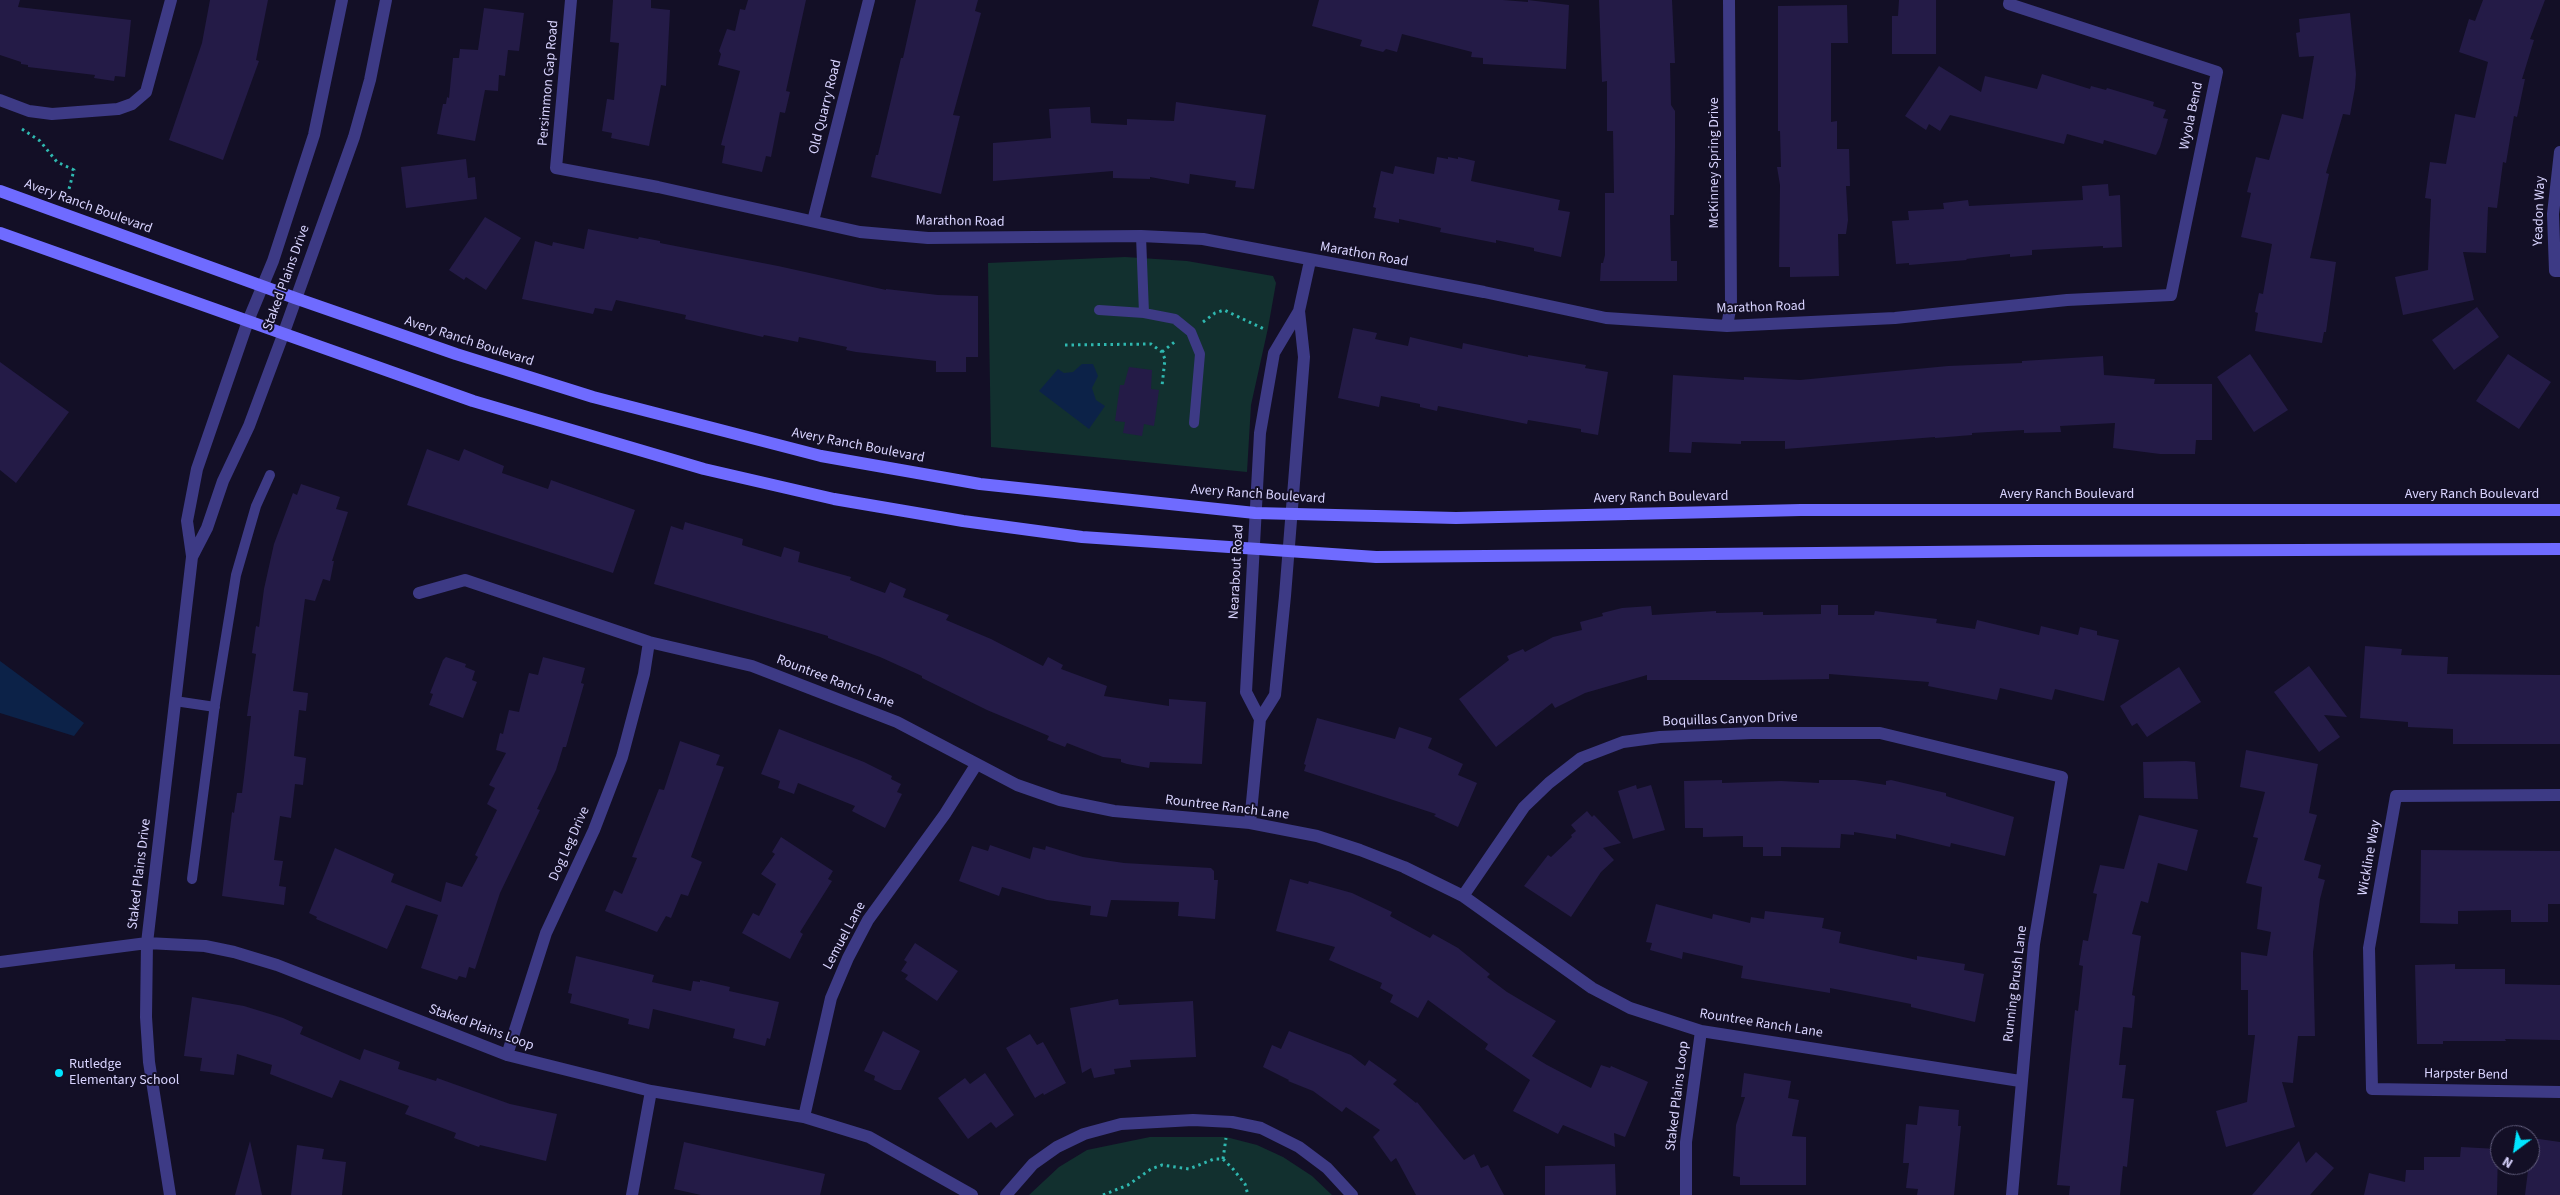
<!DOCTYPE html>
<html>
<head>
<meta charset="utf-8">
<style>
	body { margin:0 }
	#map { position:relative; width:2560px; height:1195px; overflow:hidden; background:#130f26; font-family:"Source Sans 3",sans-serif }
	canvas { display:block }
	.north { position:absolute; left:2490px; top:1125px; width:50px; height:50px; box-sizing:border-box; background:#130f26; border:1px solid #625e7d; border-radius:50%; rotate:211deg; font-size:14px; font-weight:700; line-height:20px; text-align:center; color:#d9d4ff }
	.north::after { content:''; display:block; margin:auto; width:18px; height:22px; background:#00e5ff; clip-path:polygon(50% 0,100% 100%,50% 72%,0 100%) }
</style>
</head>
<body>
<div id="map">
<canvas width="2560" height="1195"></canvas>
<div class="north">N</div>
</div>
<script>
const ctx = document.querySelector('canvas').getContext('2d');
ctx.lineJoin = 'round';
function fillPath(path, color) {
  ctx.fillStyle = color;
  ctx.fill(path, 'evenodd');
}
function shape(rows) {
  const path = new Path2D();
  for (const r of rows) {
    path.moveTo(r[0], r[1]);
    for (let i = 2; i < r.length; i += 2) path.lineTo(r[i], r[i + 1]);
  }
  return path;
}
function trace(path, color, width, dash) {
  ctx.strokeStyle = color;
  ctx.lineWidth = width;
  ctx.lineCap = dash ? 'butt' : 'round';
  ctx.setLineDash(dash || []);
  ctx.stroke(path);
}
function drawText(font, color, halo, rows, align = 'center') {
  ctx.font = font + ' "Source Sans 3",sans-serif';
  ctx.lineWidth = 4;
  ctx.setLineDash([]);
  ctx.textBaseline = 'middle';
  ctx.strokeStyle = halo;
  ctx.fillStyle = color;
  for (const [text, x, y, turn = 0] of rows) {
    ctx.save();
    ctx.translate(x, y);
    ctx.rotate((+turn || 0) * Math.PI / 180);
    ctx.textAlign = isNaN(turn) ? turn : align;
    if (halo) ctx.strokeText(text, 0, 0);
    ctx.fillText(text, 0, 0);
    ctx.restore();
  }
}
const green = shape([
	[1125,257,1187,261,1273,276,1276,283,1268,328,1251,405,1247,472,991,447,988,263],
	[1150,1137,1226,1137,1257,1145,1283,1157,1312,1176,1332,1195,1029,1195,1059,1167,1087,1150]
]);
const water = shape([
	[1082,364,1093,364,1098,376,1092,388,1096,400,1105,406,1089,429,1039,391,1058,369,1064,373,1073,372],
	[0,661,84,723,74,736,0,713]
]);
const building = shape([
	[0,0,20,0,18,7,131,20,125,77,115,76,114,81,94,78,95,75,28,67,28,65,21,64,21,62,0,55],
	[210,0,268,0,256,60,259,61,223,160,169,140,202,43],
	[613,0,651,0,651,8,670,10,666,86,661,85,649,146,611,138,612,133,602,131,607,99,614,100,619,43,610,42],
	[748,0,806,0,786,91,790,92,785,113,780,112,771,157,766,156,762,172,722,163,725,146,721,145,740,71,718,65,721,54,719,51,727,29,735,31,740,9,745,10],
	[916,0,978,0,975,11,981,13,953,115,960,116,941,194,871,177,876,155,878,155,901,58,903,58],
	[1319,0,1503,0,1528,2,1528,0,1569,5,1566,69,1483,64,1483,58,1471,57,1472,52,1402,34,1397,52,1386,49,1383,52,1360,46,1362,40,1312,26],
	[1599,0,1672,0,1675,63,1670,63,1671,105,1675,111,1675,148,1674,215,1670,215,1671,261,1677,261,1677,281,1600,281,1601,263,1603,263,1605,255,1605,193,1614,193,1613,131,1607,131,1607,81,1602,82],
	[1899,0,1936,0,1936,54,1892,54,1892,16,1898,16],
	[2483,0,2545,0,2530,39,2534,40,2522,79,2525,79,2517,117,2514,116,2506,163,2503,162,2497,208,2488,207,2486,253,2463,252,2474,300,2403,315,2395,277,2428,270,2431,199,2425,198,2430,162,2446,164,2455,114,2475,118,2488,62,2459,52,2469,19,2475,21],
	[1847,5,1848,43,1831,43,1831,122,1837,121,1837,149,1849,149,1850,186,1846,186,1848,220,1846,234,1838,234,1839,276,1790,277,1790,267,1779,267,1780,185,1777,167,1781,167,1780,131,1778,131,1778,6],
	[484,8,524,13,519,51,508,50,505,76,499,75,498,91,485,90,475,141,437,134,443,104,446,104,447,97,449,98,453,58,459,58,460,49,478,50],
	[2350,13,2356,74,2355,88,2350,115,2343,114,2326,173,2329,174,2310,258,2336,262,2326,332,2324,332,2322,343,2255,331,2258,313,2255,312,2259,293,2263,294,2272,244,2241,237,2251,193,2247,192,2256,157,2269,160,2282,114,2303,119,2314,56,2299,57,2296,33,2300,32,2299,19],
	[1939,66,1981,92,1985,76,2037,89,2042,74,2090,89,2091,86,2106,90,2107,88,2154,102,2153,106,2166,110,2163,118,2168,119,2160,147,2156,155,2104,140,2103,144,2067,134,2064,144,1950,115,1940,131,1929,124,1926,130,1905,116],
	[1176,102,1266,115,1254,189,1235,187,1236,181,1190,174,1189,184,1150,177,1150,179,1113,178,1113,171,993,181,993,143,1051,138,1049,109,1090,107,1091,123,1127,125,1127,119,1174,121],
	[1437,157,1448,159,1448,157,1458,159,1458,157,1475,161,1471,181,1560,200,1558,210,1570,212,1561,257,1534,251,1534,248,1496,240,1496,243,1440,232,1441,228,1399,219,1399,223,1374,218,1376,208,1373,207,1381,171,1393,174,1395,166,1434,174],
	[466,159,468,178,475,177,477,199,406,208,401,167],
	[2108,184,2109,196,2120,195,2122,247,2103,248,2103,246,2032,250,2032,255,2010,257,2010,254,1966,259,1967,260,1909,265,1909,263,1896,264,1892,221,1909,220,1908,211,1944,209,1943,203,1968,200,1969,206,2083,200,2082,186],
	[485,217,521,238,486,290,466,277,464,280,449,270],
	[588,229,638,239,639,237,660,241,660,243,778,266,886,290,886,289,938,295,978,296,978,357,966,357,966,372,936,372,936,361,856,352,846,350,847,347,799,337,798,342,764,335,763,337,685,319,686,315,616,300,612,311,595,308,593,314,522,299,535,241,552,246,553,242,584,249],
	[2477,307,2499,337,2454,370,2432,340],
	[1353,328,1377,333,1375,339,1408,346,1410,337,1462,349,1463,343,1528,357,1528,355,1586,365,1585,368,1608,372,1598,435,1581,432,1581,429,1528,420,1527,424,1438,406,1437,411,1420,407,1420,404,1381,396,1379,407,1338,398],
	[2250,354,2288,410,2254,432,2217,377],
	[2508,354,2551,382,2519,429,2476,401],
	[2103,356,2104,375,2155,379,2154,384,2212,384,2212,440,2196,440,2195,454,2160,454,2113,448,2115,423,2060,426,2061,432,2024,433,2024,430,1972,433,1972,435,1935,438,1935,437,1785,449,1785,441,1741,441,1741,444,1692,442,1691,453,1669,452,1673,375,1744,380,1744,377,1800,380,1948,366,2022,363,2022,361],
	[0,362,69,412,16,483,0,470],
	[1129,367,1152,370,1151,389,1159,390,1154,426,1144,424,1142,436,1123,433,1125,422,1115,421,1120,385,1124,385],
	[427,449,459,461,464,449,504,466,502,473,548,489,551,480,635,510,613,573,407,505],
	[301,484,340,497,336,509,348,512,332,561,334,561,330,581,323,579,315,601,305,599,293,691,308,693,306,711,299,710,294,756,306,758,303,785,295,784,291,818,280,816,274,860,283,861,279,886,286,887,284,905,222,896,232,812,234,813,237,793,242,793,244,777,251,716,247,716,256,654,252,653,256,626,259,627,264,589,274,544,293,493,297,495],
	[685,522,743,539,742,545,781,557,784,547,800,552,798,562,851,577,850,580,885,593,890,582,906,589,903,597,949,615,946,620,991,639,1043,666,1048,657,1063,665,1061,669,1107,686,1104,696,1169,706,1169,699,1206,702,1202,764,1150,762,1149,768,1127,764,1121,762,1121,759,1103,757,1067,743,1065,747,1047,740,1049,736,987,710,922,678,922,676,880,657,828,638,828,636,654,584,671,526,683,530],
	[1821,605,1838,605,1838,615,1874,615,1875,611,1937,619,1936,623,1975,629,1977,620,2039,635,2041,626,2078,635,2080,627,2097,631,2097,635,2119,640,2104,701,2055,689,2052,700,2000,688,1997,700,1928,686,1929,682,1829,674,1829,679,1765,680,1647,680,1647,675,1585,693,1555,708,1552,703,1496,747,1459,699,1509,660,1507,656,1523,649,1525,652,1553,637,1582,630,1580,622,1603,616,1602,613,1622,608,1651,606,1652,615,1716,611,1716,613,1763,612,1763,615,1821,614],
	[2365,646,2402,649,2401,655,2448,657,2447,674,2560,675,2560,744,2453,744,2453,729,2408,727,2408,722,2360,718],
	[446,657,466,664,465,667,475,671,472,680,477,682,463,718,429,705,433,694,430,693,443,660],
	[543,657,585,668,581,683,584,684,566,747,563,747,556,770,537,809,540,810,500,893,475,969,469,967,466,978,459,976,457,980,421,968,438,915,406,905,387,949,316,919,317,917,309,913,335,848,394,874,391,882,441,902,446,882,462,887,478,857,475,855,497,810,487,804,495,788,489,785,506,753,496,750,500,733,503,734,509,710,519,712,529,673,538,675],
	[2309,666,2347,717,2324,715,2340,737,2319,752,2274,692],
	[2179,667,2201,702,2147,737,2137,723,2132,726,2120,706],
	[1317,718,1395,739,1399,727,1432,738,1428,748,1463,764,1458,775,1477,783,1458,827,1434,816,1436,814,1304,771,1306,765,1304,764],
	[779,729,864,762,892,776,891,779,901,784,897,792,902,794,885,828,852,811,855,806,798,783,794,794,778,788,780,781,761,774],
	[680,741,720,755,716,765,724,767,691,857,702,862,688,896,681,894,671,918,666,916,657,932,605,911,614,890,622,894,637,858,632,857,659,789,664,790],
	[2246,750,2318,764,2309,813,2317,815,2304,860,2321,865,2318,878,2325,880,2320,899,2313,952,2315,1036,2298,1036,2293,1083,2282,1082,2295,1127,2226,1147,2216,1111,2247,1102,2255,1035,2248,1035,2248,990,2241,990,2241,952,2267,956,2271,932,2257,929,2262,887,2246,883,2258,838,2253,837,2265,792,2240,787],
	[2186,761,2195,762,2198,799,2144,798,2143,762],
	[1722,780,1722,783,1781,781,1819,783,1819,780,1855,780,1886,785,1886,781,1891,780,1946,793,1946,796,2014,817,2005,856,1951,843,1950,847,1896,834,1896,839,1854,832,1854,835,1841,834,1840,848,1781,847,1781,856,1763,856,1763,847,1743,847,1743,836,1703,837,1703,828,1685,828,1684,781],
	[1636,785,1637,789,1651,785,1665,830,1633,839,1618,791],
	[1587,811,1592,817,1594,815,1621,843,1603,848,1614,860,1601,872,1571,917,1524,886,1548,855,1551,857,1572,837,1571,835,1576,831,1571,825],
	[2139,815,2198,830,2187,871,2158,863,2148,903,2141,901,2132,934,2141,936,2132,995,2135,996,2132,1028,2123,1027,2119,1065,2126,1065,2122,1098,2134,1099,2127,1167,2123,1166,2120,1195,2069,1195,2070,1186,2057,1185,2075,1010,2078,1011,2083,966,2079,965,2083,940,2088,941,2097,894,2093,893,2100,865,2124,869],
	[781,837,833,871,828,879,832,881,800,932,803,934,790,959,742,933,753,913,759,916,776,884,761,874,775,854,772,852],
	[990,845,1030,859,1033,847,1045,850,1046,846,1083,857,1124,863,1211,868,1214,871,1214,880,1218,880,1215,919,1178,916,1179,902,1111,900,1107,917,1090,915,1091,906,1047,900,1002,887,999,896,959,881,972,846,988,851],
	[2421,850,2560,851,2560,904,2548,904,2548,922,2511,922,2511,910,2458,911,2458,924,2420,923],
	[1290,879,1308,884,1309,881,1352,893,1392,912,1390,916,1430,938,1433,934,1458,948,1490,974,1487,977,1507,992,1556,1021,1532,1056,1547,1065,1591,1088,1601,1065,1610,1068,1611,1066,1646,1081,1648,1082,1625,1137,1614,1133,1615,1147,1563,1125,1558,1134,1513,1111,1530,1080,1485,1049,1488,1044,1428,1000,1418,1018,1390,1002,1393,995,1380,988,1382,983,1329,960,1335,947,1276,931],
	[1656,904,1712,919,1713,914,1750,923,1751,917,1764,919,1765,911,1824,918,1822,928,1841,932,1839,943,1917,960,1917,956,1965,964,1964,970,1984,974,1975,1022,1911,1007,1911,1004,1830,988,1830,993,1741,978,1743,966,1683,952,1682,959,1650,950,1652,943,1646,942],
	[915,943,958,971,937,1001,905,979,908,975,901,971,907,962,904,960],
	[576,956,654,975,652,982,691,991,693,981,700,982,700,980,730,987,729,991,779,1002,770,1039,767,1038,765,1046,733,1038,735,1029,653,1009,649,1029,628,1024,629,1019,570,1003,572,994,568,993],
	[2455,964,2455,969,2505,969,2505,984,2560,985,2560,1040,2505,1039,2506,1041,2443,1041,2443,1044,2417,1044,2415,965],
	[192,997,244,1006,283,1018,303,1027,300,1034,360,1060,364,1049,400,1062,398,1069,436,1081,437,1078,510,1104,557,1114,546,1161,480,1145,479,1147,454,1138,456,1133,405,1114,409,1106,340,1080,332,1098,270,1074,272,1065,237,1054,234,1075,200,1071,202,1058,184,1056],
	[1118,999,1119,1005,1193,1001,1196,1057,1130,1060,1131,1067,1114,1069,1115,1074,1094,1078,1091,1068,1082,1073,1070,1008],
	[883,1031,920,1051,901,1090,894,1090,874,1080,875,1076,864,1071],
	[1289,1031,1351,1055,1365,1066,1369,1060,1397,1080,1393,1084,1416,1103,1417,1102,1464,1160,1474,1154,1481,1168,1488,1165,1504,1195,1416,1195,1396,1158,1391,1162,1373,1137,1380,1130,1346,1107,1342,1112,1313,1091,1288,1081,1289,1080,1263,1067,1272,1045,1281,1049],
	[1030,1034,1037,1045,1043,1042,1066,1083,1044,1095,1043,1093,1035,1098,1006,1048],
	[985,1073,1014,1115,996,1128,991,1122,968,1139,938,1098,965,1078,970,1084],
	[1744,1073,1791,1081,1788,1098,1799,1100,1792,1136,1806,1137,1806,1185,1740,1185,1740,1177,1733,1176,1736,1125,1745,1097,1741,1097],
	[1919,1106,1959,1110,1958,1126,1961,1126,1954,1195,1917,1195,1918,1189,1906,1188,1909,1163,1903,1163,1906,1124,1917,1125],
	[2532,1138,2560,1142,2560,1195,2525,1195],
	[250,1141,262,1195,235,1195],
	[2299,1141,2306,1163,2316,1152,2334,1168,2310,1195,2252,1195],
	[684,1142,825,1174,820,1195,701,1195,674,1189],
	[297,1145,324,1149,322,1159,346,1162,342,1195,291,1195],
	[2461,1147,2498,1149,2497,1195,2364,1195,2369,1173,2405,1182,2406,1170,2424,1170,2424,1157,2460,1157],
	[1615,1164,1616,1195,1545,1195,1545,1166]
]);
const path = shape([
	[22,129,40,141,57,162,74,170,69,189],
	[1203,322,1215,313,1224,310,1264,329],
	[1065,345,1151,344,1162,352,1165,359,1162,386],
	[1162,352,1177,340],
	[1223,1159,1226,1138],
	[1103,1195,1128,1185,1151,1169,1162,1165,1189,1169,1214,1159,1223,1159,1233,1169,1245,1184,1248,1195]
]);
const service = shape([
	[1141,236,1144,313],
	[1099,310,1144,313,1175,319,1191,332,1200,354,1194,423],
	[175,701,215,707],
	[192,879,215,704,236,575,256,506,270,475]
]);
const minor = shape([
	[571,0,556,168,658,187,860,232,928,238,1141,236,1203,239,1484,292,1606,318,1727,326,1895,318,2067,300,2171,295,2217,72,2009,4,2010,0],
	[0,100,29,111,52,114,118,109,132,104,146,92,171,0],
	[2560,152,2553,214,2555,271,2560,271],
	[813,221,869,0],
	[1727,326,1731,304,1729,0],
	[192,556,187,521,197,469,248,321],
	[419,593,465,580,649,642,752,666,897,722,1017,785,1060,800,1114,811,1250,823,1317,836,1360,850,1404,867,1463,896,1592,988,1630,1008,1701,1031,2020,1081],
	[1260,719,1246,692,1260,433,1274,353,1299,311,1310,261],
	[2560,795,2396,796,2369,948,2372,1089,2560,1092],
	[1250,823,1260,719,1275,695,1285,596,1304,357,1299,311],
	[1463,896,1524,807,1549,783,1581,758,1623,742,1660,737,1752,733,1880,733,2062,777,2034,944,2012,1195],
	[0,962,147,943,205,946,234,952,277,965,507,1055,651,1091,804,1117,869,1137,972,1195],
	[507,1055,546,933,594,830,622,757,644,674,649,642],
	[804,1117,831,998,848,958,868,920,945,814,976,765],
	[170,1195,149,1062,146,1017,147,943,192,557,207,528,223,481,249,426,283,335],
	[632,1195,651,1091],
	[1006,1195,1033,1164,1057,1147,1084,1134,1121,1124,1193,1120,1232,1122,1261,1128,1299,1147,1327,1168,1352,1195],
	[1686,1195,1686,1142,1701,1031]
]);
const tertiary = shape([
	[248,321,273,261,314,135,342,0],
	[283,335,354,137,370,80,386,0]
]);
const secondary = shape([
	[0,191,295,298,456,354,593,397,821,456,980,484,1255,513,1456,518,1801,510,2560,510],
	[0,233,473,401,704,469,834,499,963,521,1082,537,1376,557,2036,551,2560,549]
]);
const markers = [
	[59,1073,5,"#00e5ff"]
];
const streetNames = [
	["Persimmon Gap Road",549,83,-85],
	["Old Quarry Road",826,107,-76],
	["Wyola Bend",2192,116,-78],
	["McKinney Spring Drive",1715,163,-90],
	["Avery Ranch Boulevard",88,207,20],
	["Yeadon Way",2540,211,-88],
	["Marathon Road",960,222,1],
	["Marathon Road",1364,255,10],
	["Staked Plains Drive",287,278,-70],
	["Marathon Road",1761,308,-2],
	["Avery Ranch Boulevard",469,342,18],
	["Avery Ranch Boulevard",858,446,11],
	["Avery Ranch Boulevard",1258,495,4],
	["Avery Ranch Boulevard",2067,495],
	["Avery Ranch Boulevard",2472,495],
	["Avery Ranch Boulevard",1661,498,-1],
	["Nearabout Road",1237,572,-87],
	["Rountree Ranch Lane",835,682,21],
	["Boquillas Canyon Drive",1730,720,-2],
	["Rountree Ranch Lane",1227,808,7],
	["Dog Leg Drive",570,844,-66],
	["Wickline Way",2370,858,-80],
	["Staked Plains Drive",140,874,-83],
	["Lemuel Lane",845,936,-62],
	["Running Brush Lane",2016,984,-83],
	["Rountree Ranch Lane",1761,1024,9],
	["Staked Plains Loop",481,1028,20],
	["Harpster Bend",2466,1075,1],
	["Staked Plains Loop",1678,1096,-83]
];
const poiNames = [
	["Rutledge",69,1065],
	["Elementary School",69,1081]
];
fillPath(green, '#12302f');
fillPath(water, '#0c2248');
fillPath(building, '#241b47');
trace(path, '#2fb8b0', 3, [2.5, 4]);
trace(service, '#3d3a85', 10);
trace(minor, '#3d3a85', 12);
trace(tertiary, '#3d3a85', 12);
trace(secondary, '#6f6bff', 12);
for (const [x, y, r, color] of markers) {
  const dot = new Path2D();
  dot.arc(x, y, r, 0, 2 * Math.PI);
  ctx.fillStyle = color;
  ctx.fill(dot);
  trace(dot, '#130f26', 2);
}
drawText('14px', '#d9d4ff', '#130f26', streetNames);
drawText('14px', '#d9d4ff', '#130f26', poiNames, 'left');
</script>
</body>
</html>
